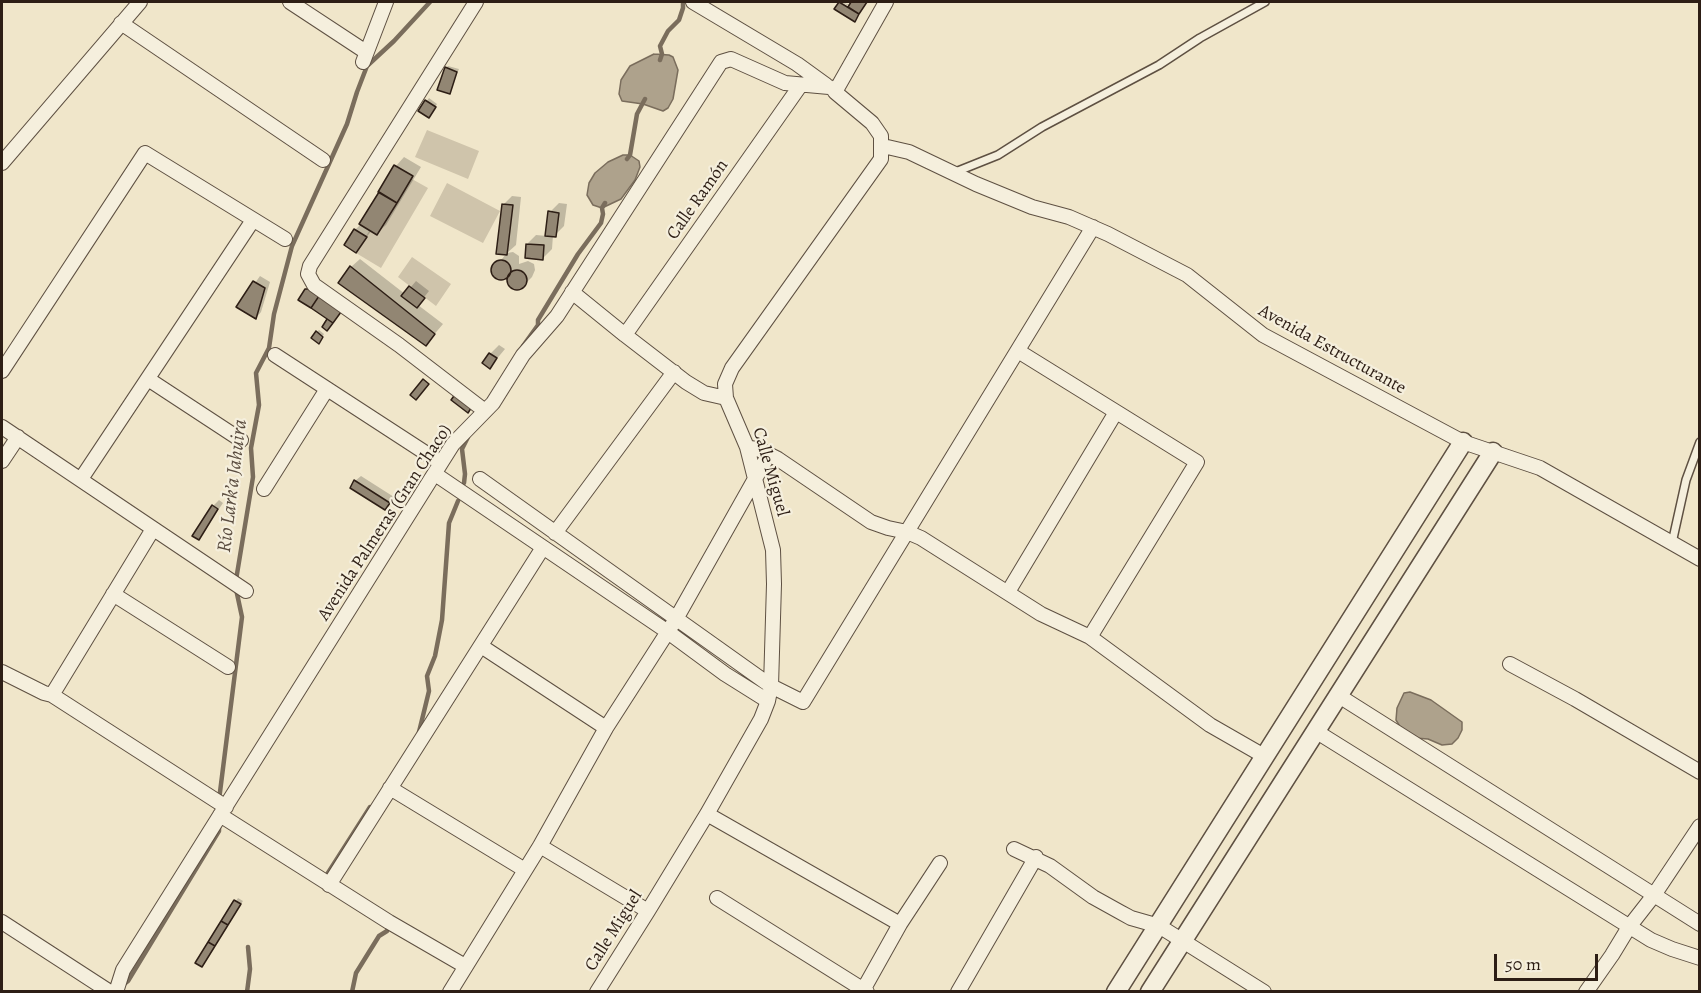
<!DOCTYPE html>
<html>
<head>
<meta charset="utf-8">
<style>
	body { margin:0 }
	#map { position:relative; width:1701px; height:993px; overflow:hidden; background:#f0e6ca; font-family:Alegreya,serif }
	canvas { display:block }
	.frame { position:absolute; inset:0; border:3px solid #2d1e15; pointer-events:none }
	.scale { position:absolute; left:1494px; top:954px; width:104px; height:27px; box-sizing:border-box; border:3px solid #2d1e15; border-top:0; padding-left:8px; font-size:18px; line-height:21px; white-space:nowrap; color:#2d1e15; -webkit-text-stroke:4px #f5efdd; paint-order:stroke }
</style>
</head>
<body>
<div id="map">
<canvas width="1701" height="993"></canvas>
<div class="frame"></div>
<div class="scale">50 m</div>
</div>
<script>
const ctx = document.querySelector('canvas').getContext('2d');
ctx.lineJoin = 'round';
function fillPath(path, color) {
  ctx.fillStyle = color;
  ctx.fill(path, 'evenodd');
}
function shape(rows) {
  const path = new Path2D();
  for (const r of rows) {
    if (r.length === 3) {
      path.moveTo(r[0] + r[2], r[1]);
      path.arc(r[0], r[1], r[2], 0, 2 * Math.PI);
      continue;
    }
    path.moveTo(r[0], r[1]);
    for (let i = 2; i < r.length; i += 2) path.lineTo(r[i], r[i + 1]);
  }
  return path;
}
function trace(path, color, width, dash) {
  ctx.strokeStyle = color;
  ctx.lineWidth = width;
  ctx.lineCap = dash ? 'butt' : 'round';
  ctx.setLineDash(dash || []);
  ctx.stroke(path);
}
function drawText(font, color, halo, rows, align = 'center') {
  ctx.font = font + ' Alegreya,serif';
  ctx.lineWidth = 4.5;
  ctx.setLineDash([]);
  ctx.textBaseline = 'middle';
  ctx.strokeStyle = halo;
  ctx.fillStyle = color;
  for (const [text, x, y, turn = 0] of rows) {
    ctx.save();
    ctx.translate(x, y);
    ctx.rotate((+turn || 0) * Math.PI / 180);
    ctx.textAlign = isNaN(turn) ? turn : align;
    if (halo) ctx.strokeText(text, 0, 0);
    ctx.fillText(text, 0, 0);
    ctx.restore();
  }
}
const green = shape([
	[427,130,479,151,468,179,415,157],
	[412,179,428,188,381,268,356,253,369,231,378,235],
	[447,183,500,211,483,243,430,216],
	[412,257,451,284,436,306,398,277]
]);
const water = shape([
	[654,54,669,55,673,57,678,70,673,99,668,108,663,111,643,104,622,101,619,94,621,80,630,66,654,54],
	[623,155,630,155,639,161,640,167,635,180,621,199,602,208,593,205,587,195,589,183,595,173,608,162,623,155],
	[1410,692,1431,700,1462,722,1462,730,1458,738,1452,744,1442,745,1428,739,1415,738,1402,730,1396,720,1397,708,1404,693,1410,692]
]);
const shadow = shape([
	[841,2,850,5,853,2,867,2,857,18,849,10,849,6],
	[448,66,459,69,449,92,446,68],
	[429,98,437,104,431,114,420,111],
	[404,157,421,167,386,225,377,233,372,230,356,251,355,230,361,224,396,166],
	[512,196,521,197,516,245,507,253,513,252,519,256,519,264,528,261,534,264,535,270,532,277,523,286,516,289,510,286,507,276,501,279,495,276,493,270,506,254,503,205],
	[559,203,567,204,564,226,555,235,553,235,552,249,543,258,527,244,536,235,547,236,550,212],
	[360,259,405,294,416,281,429,291,418,305,443,324,426,344,351,267],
	[260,276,270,282,261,312,256,318,238,307],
	[319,330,324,334,321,339,317,332],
	[499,345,505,349,490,367,490,354],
	[361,476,394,497,385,508,355,481],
	[219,500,223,503,199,538,213,506],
	[238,898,243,901,204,962,197,962]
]);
const stream = shape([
	[660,60,662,54,660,46,668,31,679,20,683,8,683,2],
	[627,159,630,155,637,114,645,99],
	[523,346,538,325,538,320,578,254,601,223,603,214,602,208,605,203],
	[464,483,465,474,462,449,468,437],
	[236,580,253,477,251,448,259,405,256,373,269,348,274,314,292,246,347,124,357,92,367,66,394,41,430,2],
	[419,732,429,691,427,676,435,656,442,620,449,523,458,501],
	[219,800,242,617,236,589],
	[327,877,326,876,370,807],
	[123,985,128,981,219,831,219,826],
	[247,992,250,969,248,947],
	[352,992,356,973,379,936,387,931,389,925]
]);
const building = shape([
	[839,2,859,14,855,22,834,9,839,2],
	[851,2,867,2,859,14,848,7,851,2],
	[445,67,457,72,450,94,437,90,445,67],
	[425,100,436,107,429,118,418,111,425,100],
	[394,165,413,176,397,203,378,192,394,165],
	[379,192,397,203,377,235,359,224,379,192],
	[502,204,513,205,507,255,496,254,502,204],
	[548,211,559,213,556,237,545,236,548,211],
	[354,229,367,237,356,253,344,245,354,229],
	[526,244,544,245,543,260,525,258,526,244],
	[501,270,10],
	[350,266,435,334,426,346,338,283,350,266],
	[517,280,10],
	[253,281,265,288,256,319,236,307,253,281],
	[409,286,425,298,417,308,401,296,409,286],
	[305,289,309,289,319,296,311,308,298,300,305,289],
	[319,296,341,312,333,323,311,308,319,296],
	[327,319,333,323,327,331,322,327,327,319],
	[316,331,323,337,319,344,311,338,316,331],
	[489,353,497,358,490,369,482,363,489,353],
	[423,379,429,384,416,400,410,395,423,379],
	[456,393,473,405,468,413,451,400,456,393],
	[354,480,390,503,385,510,350,488,354,480],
	[212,505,218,509,199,540,192,536,212,505],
	[234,900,241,904,228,925,221,921,234,900],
	[221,921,228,925,215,946,208,942,221,921],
	[208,942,215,946,202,967,195,963,208,942]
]);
const service = shape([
	[953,173,998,155,1042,127,1159,65,1200,38,1265,2],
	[1672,543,1686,480,1700,442]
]);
const minor = shape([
	[290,2,366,52],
	[476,2,310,266,308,274,314,285,399,345,485,411],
	[693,2,797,64,826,85],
	[121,23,323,160],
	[363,62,386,2],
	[883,146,909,152,976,184,1032,207,1069,217,1108,234,1187,275,1263,335,1463,442,1540,468,1700,559],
	[2,163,140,2],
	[572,292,625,335,686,382,704,393,726,398],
	[625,335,800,86],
	[1018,351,1197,462,1090,637],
	[275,355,441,463],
	[2,371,145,153,285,239],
	[148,379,241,440],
	[2,427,246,591],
	[747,447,760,450,778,459,871,522,888,528,907,532,921,538,1041,614,1090,637,1210,725,1264,756],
	[2,461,18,437],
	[435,474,668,632,725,674,768,701],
	[81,479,253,220],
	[480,479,771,686,803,702,1093,227],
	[264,489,327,389],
	[153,529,52,695,226,807],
	[555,533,674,372],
	[1008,592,1116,412],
	[113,594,228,667],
	[481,646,606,728],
	[1510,664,1575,699,1700,772],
	[2,672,44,693,52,695],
	[1339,696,1700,924],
	[1317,732,1651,940,1672,949,1700,958],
	[390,788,525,870],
	[707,814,900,924],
	[220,815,389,922,465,966],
	[540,846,648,911],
	[1014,849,1050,866,1093,897,1120,912,1131,918,1159,926,1264,992],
	[329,885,542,549],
	[717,898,867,992],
	[2,922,110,992],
	[116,992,123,970,441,463,453,444,493,403,523,355,557,316,721,62,731,59,785,83,829,87],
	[450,992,540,846,606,728,676,619,769,454],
	[597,992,648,911,707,814,761,719,768,701,771,686,774,584,773,550,747,447,726,398,725,384,732,368,881,159,881,136,872,123,835,92,886,2],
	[862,992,900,924,940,863],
	[958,992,1036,857],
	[1586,992,1612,955,1629,927,1654,895,1700,826]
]);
const tertiary = shape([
	[1116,992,1463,442],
	[1150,992,1493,452]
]);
const streetNames = [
	["Calle Ramón",698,200,-55],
	["Avenida Estructurante",1332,350,29],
	["Calle Miguel",770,472,74],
	["Avenida Palmeras (Gran Chaco)",385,523,-57],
	["Calle Miguel",614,931,-58]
];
const waterNames = [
	["Río Lark’a Jahuira",233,486,-83]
];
fillPath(green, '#cfc4ab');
fillPath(water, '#aea28c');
trace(water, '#7a6d5c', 1.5);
fillPath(shadow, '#0003');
trace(stream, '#7a6d5c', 4.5);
fillPath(building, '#928673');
trace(building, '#2d1e15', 1.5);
trace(service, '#5e5042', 10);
trace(minor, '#5e5042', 16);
trace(tertiary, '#5e5042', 21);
trace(service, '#f5efdd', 7);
trace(minor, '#f5efdd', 14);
trace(tertiary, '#f5efdd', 18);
drawText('18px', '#2d1e15', '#f5efdd', streetNames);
drawText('italic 20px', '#5a4c3f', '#f5efdd', waterNames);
</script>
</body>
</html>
